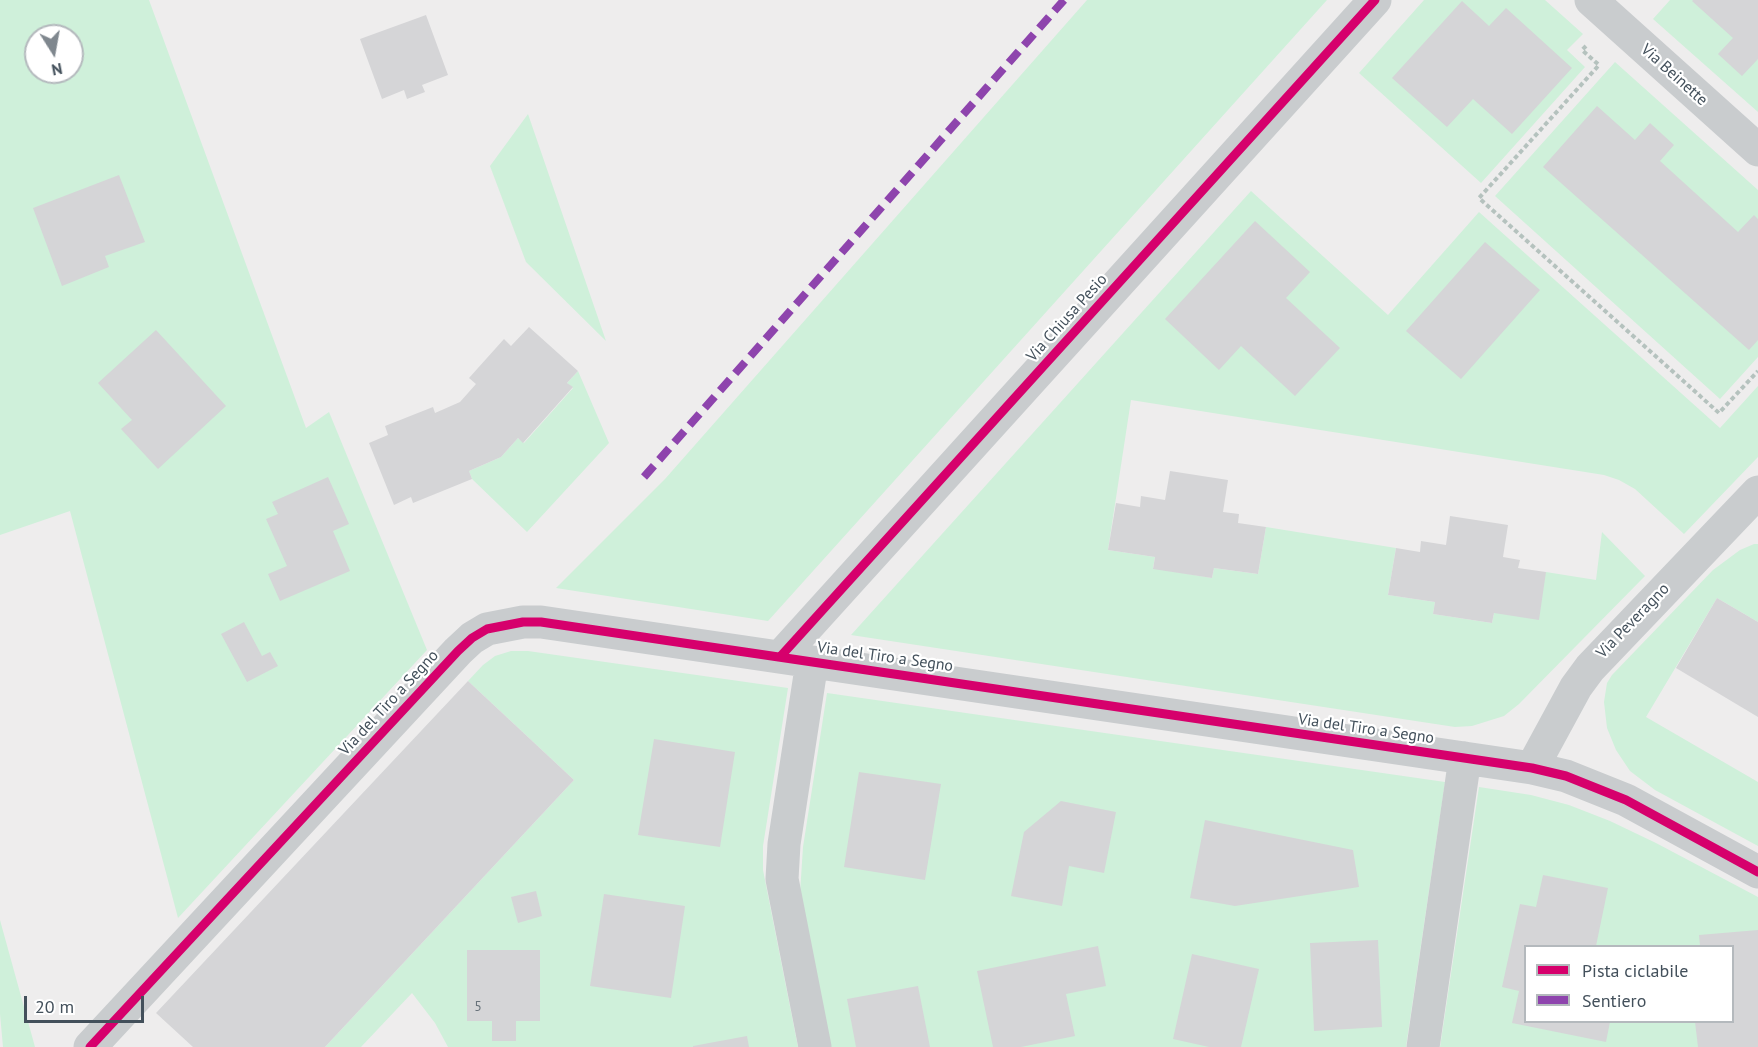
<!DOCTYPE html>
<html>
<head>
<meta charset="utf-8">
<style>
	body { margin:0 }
	#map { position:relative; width:1758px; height:1047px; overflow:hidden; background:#eeeded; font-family:"PT Sans",sans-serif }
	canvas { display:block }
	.legend { position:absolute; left:1524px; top:945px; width:210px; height:78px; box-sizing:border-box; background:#fff; border:2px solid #b4b9bd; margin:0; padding:8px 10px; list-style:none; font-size:18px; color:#43505b }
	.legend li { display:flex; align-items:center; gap:12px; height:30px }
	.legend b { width:30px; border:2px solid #b4b9bd }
	.north { position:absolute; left:24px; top:24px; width:60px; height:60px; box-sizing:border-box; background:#fff; border:2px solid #b4b9bd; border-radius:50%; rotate:169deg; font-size:16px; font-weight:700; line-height:24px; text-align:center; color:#43505b }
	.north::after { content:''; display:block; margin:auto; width:21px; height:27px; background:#7f878e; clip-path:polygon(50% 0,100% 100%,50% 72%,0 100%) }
	.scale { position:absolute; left:24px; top:996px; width:120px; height:27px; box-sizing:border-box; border:3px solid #43505b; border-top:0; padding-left:8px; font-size:18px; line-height:21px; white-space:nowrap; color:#43505b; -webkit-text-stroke:4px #fff; paint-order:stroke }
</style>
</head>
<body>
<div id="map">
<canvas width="1758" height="1047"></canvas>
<ul class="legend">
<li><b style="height:8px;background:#d6006c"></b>Pista ciclabile</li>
<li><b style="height:8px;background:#8e44ad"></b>Sentiero</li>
</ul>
<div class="north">N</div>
<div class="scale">20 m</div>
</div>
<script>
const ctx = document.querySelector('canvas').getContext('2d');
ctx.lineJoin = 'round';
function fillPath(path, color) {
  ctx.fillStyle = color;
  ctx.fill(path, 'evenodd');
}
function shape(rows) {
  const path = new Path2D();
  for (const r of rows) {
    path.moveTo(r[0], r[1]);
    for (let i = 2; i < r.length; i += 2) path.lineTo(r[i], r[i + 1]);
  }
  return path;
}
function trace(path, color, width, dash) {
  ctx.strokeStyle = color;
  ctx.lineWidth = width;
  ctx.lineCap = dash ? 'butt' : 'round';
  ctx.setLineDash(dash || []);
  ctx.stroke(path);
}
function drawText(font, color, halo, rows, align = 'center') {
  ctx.font = font + ' "PT Sans",sans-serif';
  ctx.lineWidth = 4.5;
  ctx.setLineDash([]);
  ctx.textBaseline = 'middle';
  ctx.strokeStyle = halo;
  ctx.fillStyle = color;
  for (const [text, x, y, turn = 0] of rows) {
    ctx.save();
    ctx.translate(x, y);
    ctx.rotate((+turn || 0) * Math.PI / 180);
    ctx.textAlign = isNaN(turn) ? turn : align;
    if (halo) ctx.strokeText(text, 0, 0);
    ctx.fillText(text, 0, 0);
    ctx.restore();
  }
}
const green = shape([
	[0,0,149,0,306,428,329,412,427,650,178,918,70,511,0,535],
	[36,36,72,36,72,72,36,72],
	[1087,0,1327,0,768,621,556,588,665,479],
	[1424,0,1545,0,1583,34,1567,50,1585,67,1481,183,1359,73],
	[1670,0,1758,0,1758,112,1653,19],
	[1615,62,1758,190,1758,357,1720,399,1495,196],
	[528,114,606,341,526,262,490,166],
	[1251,191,1388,315,1479,212,1720,428,1758,386,1758,457,1684,534,1635,489,1619,480,1604,475,1131,400,1108,550,1155,557,1153,568,1212,578,1214,568,1258,574,1266,527,1396,548,1388,595,1435,602,1433,614,1492,623,1494,613,1546,572,1596,580,1602,532,1645,576,1519,704,1504,716,1472,726,1455,727,851,635],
	[578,371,609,443,527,532,472,479,469,471,501,457,518,438,524,443,573,388,567,383],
	[1754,544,1758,544,1758,622,1717,598,1646,717,1758,782,1758,846,1655,790,1630,771,1616,750,1607,728,1604,702,1607,683,1612,675,1713,570,1740,550],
	[511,651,528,651,788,688,763,846,763,870,798,1047,448,1047,435,1023,412,993,361,1047,325,1047,574,780,468,681,483,665,495,656],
	[827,693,1445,782,1406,1047,831,1047,800,893,803,847],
	[1479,787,1531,795,1569,805,1610,821,1656,843,1758,897,1758,1047,1440,1047],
	[1526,946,1732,946,1732,1022,1526,1022],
	[0,920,35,1047,3,1047,0,1014]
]);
const building = shape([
	[1693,0,1758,0,1758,59,1742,76,1718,54,1733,38,1692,1],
	[1462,1,1489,26,1506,8,1572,68,1512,134,1473,99,1447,127,1392,78],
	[426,15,448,75,422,85,425,92,407,99,404,90,382,99,360,39],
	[1597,106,1635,140,1650,123,1674,145,1660,161,1738,232,1754,215,1758,219,1758,340,1749,350,1543,167],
	[119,175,145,242,105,256,109,267,62,286,33,208],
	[1255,221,1310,272,1286,298,1340,348,1295,396,1241,346,1219,370,1165,319],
	[1485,242,1540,290,1461,379,1406,331],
	[529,327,578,371,567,383,573,387,523,443,518,438,501,457,469,471,472,479,413,503,411,497,394,505,369,443,388,435,385,426,433,407,435,413,460,402,476,384,469,378,504,339,511,346],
	[156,330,226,406,158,469,121,429,132,420,98,383],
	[1170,471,1228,480,1223,512,1239,514,1238,523,1266,527,1258,574,1214,568,1212,578,1153,569,1155,557,1108,550,1116,503,1140,507,1141,496,1165,500],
	[328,477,349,524,333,531,350,571,280,601,268,574,287,566,266,519,278,514,272,502],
	[1450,516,1508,525,1503,557,1520,560,1518,568,1546,572,1539,620,1494,613,1492,623,1433,614,1435,602,1388,595,1396,548,1420,552,1421,541,1446,545],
	[1717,598,1758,622,1758,717,1676,668],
	[244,622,262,656,270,652,278,666,247,682,221,634],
	[468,681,574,780,325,1047,193,1047,156,1013],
	[654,739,735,752,720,847,638,835],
	[859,772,941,784,925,880,844,867],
	[1061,801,1116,812,1104,873,1069,866,1062,906,1011,896,1024,832],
	[1205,820,1353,850,1359,887,1235,906,1190,898],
	[1543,875,1608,888,1596,946,1526,946,1526,1022,1610,1022,1606,1042,1512,1023,1519,991,1502,987,1520,904,1536,907],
	[536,891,542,916,518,923,511,897],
	[604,894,685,906,671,998,590,986],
	[1758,930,1758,1047,1698,1047,1695,1022,1732,1022,1732,946,1700,946,1699,935],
	[1378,940,1382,1027,1314,1031,1310,943],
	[1098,946,1106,986,1066,994,1075,1036,1021,1047,993,1047,977,971],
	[467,950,540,950,540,1021,516,1021,516,1041,492,1041,492,1021,467,1021],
	[1192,954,1259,969,1241,1047,1209,1047,1173,1039],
	[918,986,930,1047,856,1047,847,999],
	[747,1036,749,1047,693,1047,693,1046]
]);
const path = shape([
	[1586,46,1582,50,1599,65,1479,198,1719,413,1758,371]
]);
const minor = shape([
	[1591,0,1758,150],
	[780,657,1375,0],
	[812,662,784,844,782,879,815,1047],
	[1532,768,1576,687,1590,668,1758,492],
	[90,1047,458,651,472,638,487,629,523,622,541,622,1532,768,1566,776,1626,800,1758,872],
	[1423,1047,1465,758]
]);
const quiet = shape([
	[644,477,1064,0]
]);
const cycleway = shape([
	[780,657,1375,0],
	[90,1047,458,651,472,638,487,629,523,622,541,622,1532,768,1566,776,1626,800,1758,872]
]);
const numberNames = [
	["5",478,1007]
];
const streetNames = [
	["Via Beinette",1674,75,42],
	["Via Chiusa Pesio",1067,318,-48],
	["Via Peveragno",1633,621,-46],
	["Via del Tiro a Segno",885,657,8],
	["Via del Tiro a Segno",389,703,-47],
	["Via del Tiro a Segno",1366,729,8]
];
fillPath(green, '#cff0da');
fillPath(building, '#d5d5d7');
trace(path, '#b5c2be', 4, [4.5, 3]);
trace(minor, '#c9ccce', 33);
trace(quiet, '#8e44ad', 8, [15, 8]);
trace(cycleway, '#d6006c', 9);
drawText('14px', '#69737b', null, numberNames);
drawText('16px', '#43505b', '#fff', streetNames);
</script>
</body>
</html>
